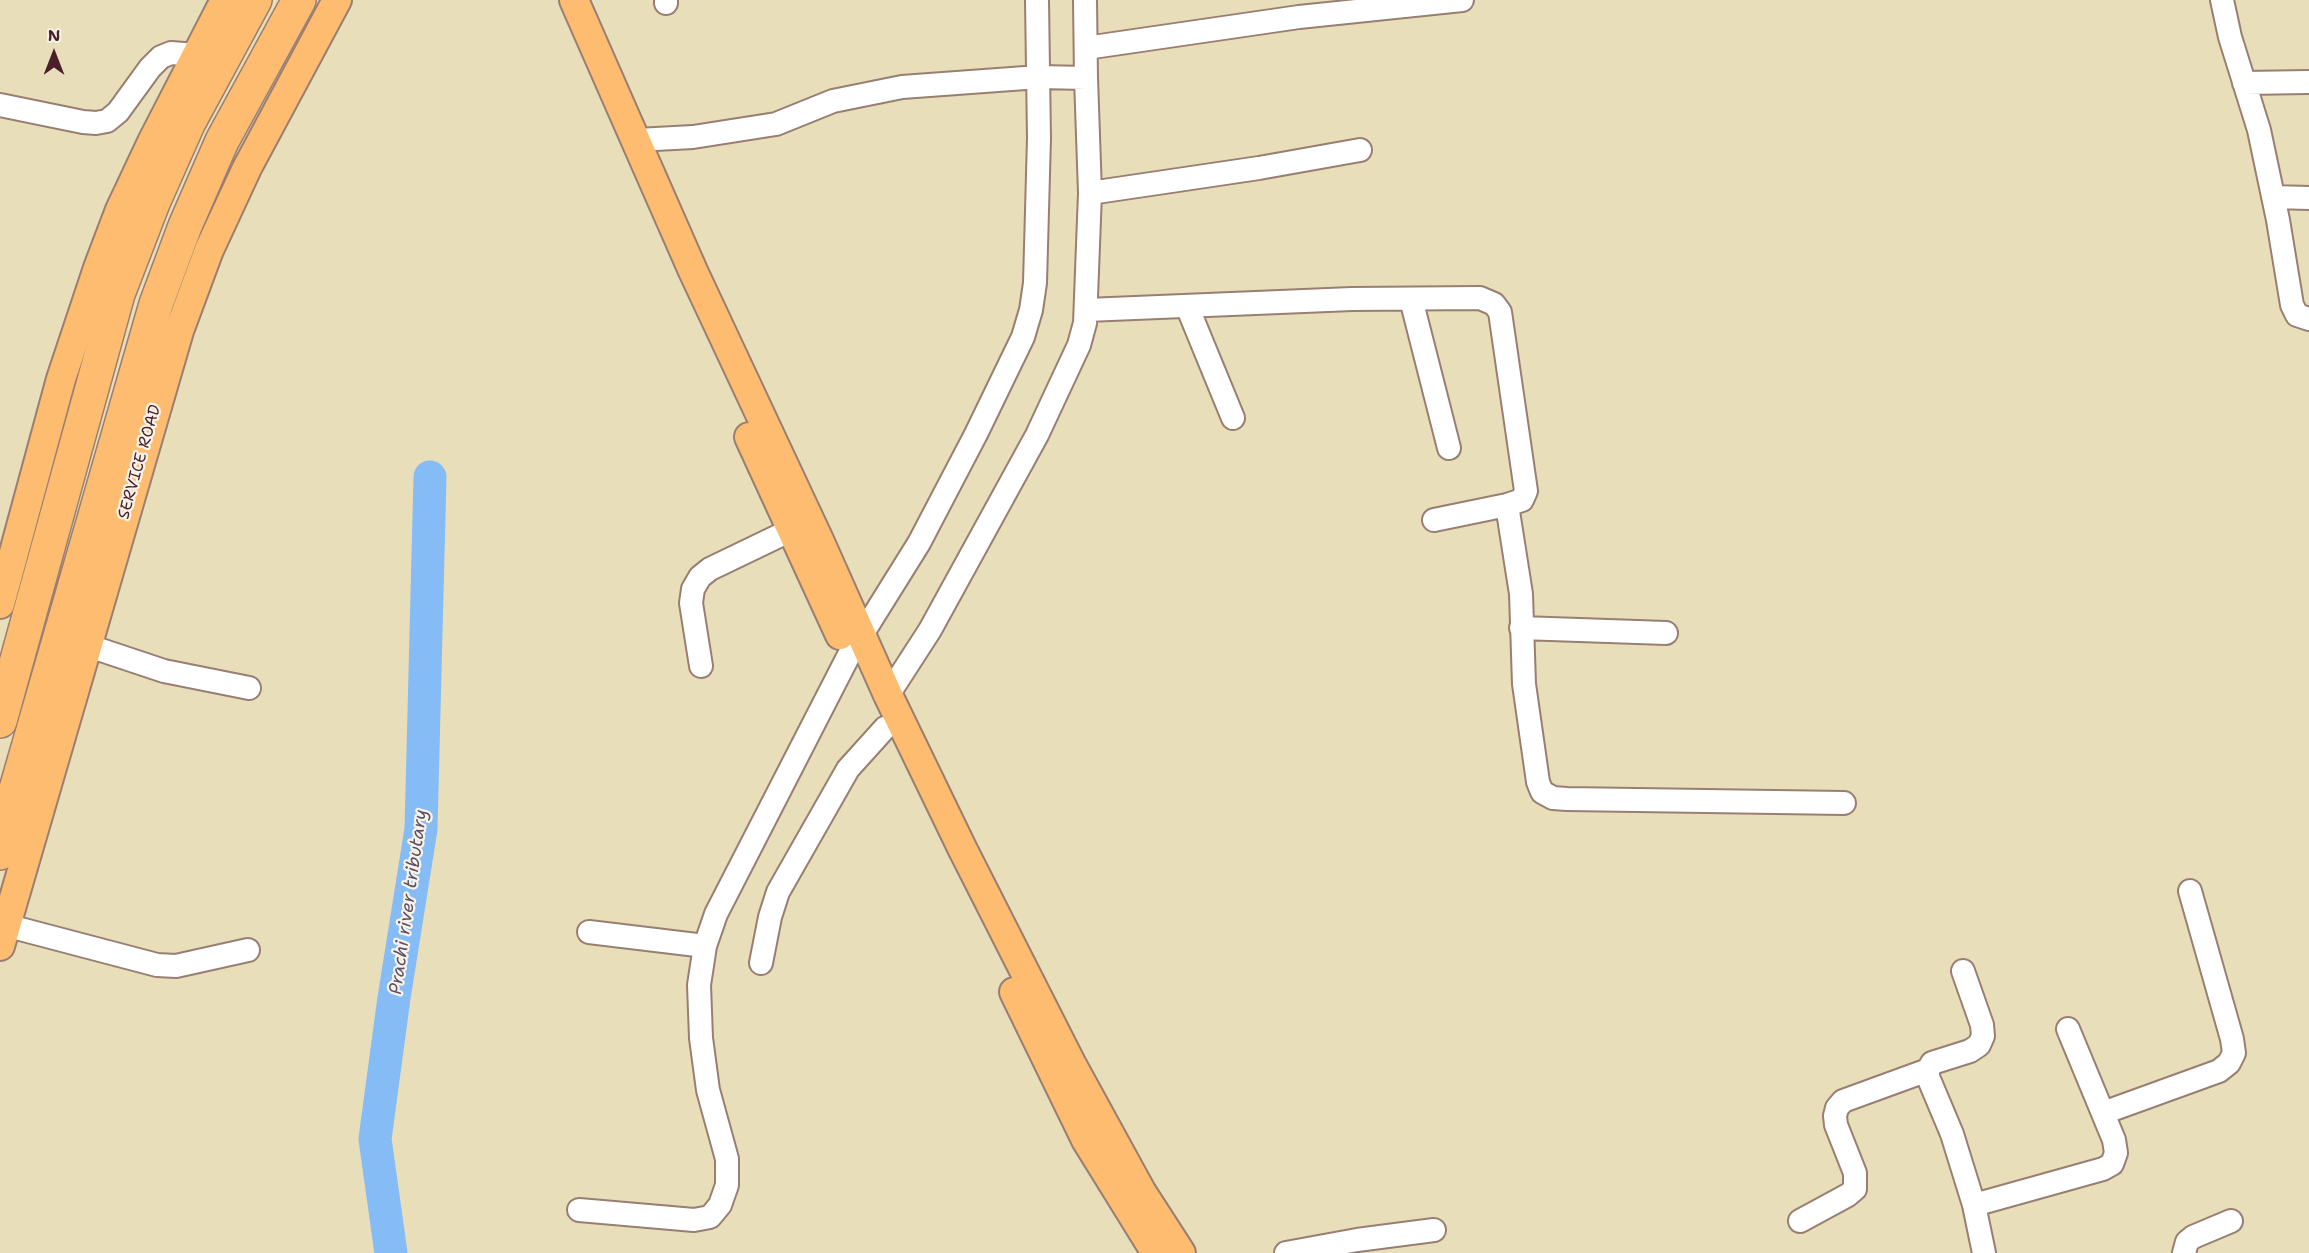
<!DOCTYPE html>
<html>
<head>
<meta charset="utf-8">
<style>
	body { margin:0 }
	#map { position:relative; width:2309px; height:1253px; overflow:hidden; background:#e8deba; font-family:"Shantell Sans",sans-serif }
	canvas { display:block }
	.north { position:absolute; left:24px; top:24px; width:60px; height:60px; -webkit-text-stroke:4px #f7f3e8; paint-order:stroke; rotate:0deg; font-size:16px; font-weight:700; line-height:24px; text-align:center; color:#4a1f2b }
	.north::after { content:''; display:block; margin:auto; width:21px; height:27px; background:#4a1f2b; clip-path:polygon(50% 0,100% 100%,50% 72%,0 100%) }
</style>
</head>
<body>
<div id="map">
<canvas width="2309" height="1253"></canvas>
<div class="north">N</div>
</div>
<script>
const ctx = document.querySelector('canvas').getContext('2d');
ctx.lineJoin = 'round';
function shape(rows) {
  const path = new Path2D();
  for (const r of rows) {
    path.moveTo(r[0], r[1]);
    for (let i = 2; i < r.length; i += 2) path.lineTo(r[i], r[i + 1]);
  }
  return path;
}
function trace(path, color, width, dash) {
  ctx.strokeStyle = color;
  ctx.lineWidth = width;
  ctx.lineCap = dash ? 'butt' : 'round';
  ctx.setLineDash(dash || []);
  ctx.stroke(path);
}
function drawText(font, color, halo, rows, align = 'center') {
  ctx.font = font + ' "Shantell Sans",sans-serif';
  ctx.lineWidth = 4.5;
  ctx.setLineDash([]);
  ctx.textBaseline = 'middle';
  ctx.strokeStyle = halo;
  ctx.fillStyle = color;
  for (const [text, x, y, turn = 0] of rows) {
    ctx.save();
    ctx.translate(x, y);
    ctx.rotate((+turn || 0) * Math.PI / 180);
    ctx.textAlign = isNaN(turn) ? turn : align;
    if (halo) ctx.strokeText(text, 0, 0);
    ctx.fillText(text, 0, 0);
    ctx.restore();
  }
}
const river = shape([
	[391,1253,375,1139,394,998,421,829,430,477]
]);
const minor = shape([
	[666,0,666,3],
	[2222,0,2230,37,2259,130,2278,220,2292,305,2297,315,2309,319],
	[1086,48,1299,17,1462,0],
	[2244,83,2309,82],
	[0,105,83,122,96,123,107,121,118,112,150,68,161,57,171,53,196,55],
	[637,140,693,137,776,124,833,101,902,87,1039,77,1086,78],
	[1090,193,1259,168,1360,150],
	[2273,197,2309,198],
	[1411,299,1449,448],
	[1187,306,1233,418],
	[1087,310,1352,299,1480,298,1494,304,1500,312,1526,491,1522,500,1507,505,1434,520],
	[1507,505,1521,594,1524,684,1538,782,1542,792,1553,798,1567,799,1844,803],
	[1521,628,1666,633],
	[861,636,919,543,976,434,1023,337,1031,310,1035,283,1039,138,1037,0],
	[86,645,164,671,249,688],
	[701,666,691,603,693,589,700,577,710,569,791,530],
	[888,695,930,630,1037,435,1079,345,1085,323,1090,193,1086,78,1085,0],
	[5,925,157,965,176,966,248,950],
	[589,932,705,946],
	[761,963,770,917,778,892,848,769,885,728],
	[1963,971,1982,1025,1983,1036,1979,1045,1970,1051,1932,1063,1928,1070,1928,1077,1952,1134,1974,1205,1984,1253],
	[2103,1113,2219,1071,2229,1063,2234,1053,2232,1039,2190,891],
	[1974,1205,2103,1169,2112,1164,2116,1153,2114,1140,2068,1029],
	[579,1210,694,1220,710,1217,720,1205,727,1185,727,1159,708,1090,701,1038,699,985,705,946,716,914,849,655],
	[1800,1221,1848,1195,1855,1189,1855,1173,1836,1125,1835,1116,1837,1108,1843,1101,1928,1070],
	[1286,1253,1357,1240,1434,1230],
	[2184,1253,2187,1242,2193,1237,2231,1221]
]);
const major = shape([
	[574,0,693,271,819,540,888,695,962,848,1072,1065,1141,1191,1181,1253],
	[749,437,840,635],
	[0,604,61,379,98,268,120,210,152,142,225,0],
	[0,946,179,331,209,250,247,168,337,0],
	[1014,992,1086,1140,1156,1253]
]);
const highway = shape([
	[0,721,118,294,153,203,188,124,255,0],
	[0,853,14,796,156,304,185,226,222,141,299,0]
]);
const streetNames = [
	["SERVICE ROAD",140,462,-74]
];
const waterNames = [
	["Prachi river tributary",409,902,-82]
];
trace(river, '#86bcf5', 33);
trace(minor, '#997e72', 26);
trace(major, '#997e72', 32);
trace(highway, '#997e72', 36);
trace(minor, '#fff', 22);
trace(major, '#febc70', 28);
trace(highway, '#febc70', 33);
drawText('16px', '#4a1f2b', '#f7f3e8', streetNames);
drawText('italic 18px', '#5c4e68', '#f7f3e8', waterNames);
</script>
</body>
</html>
